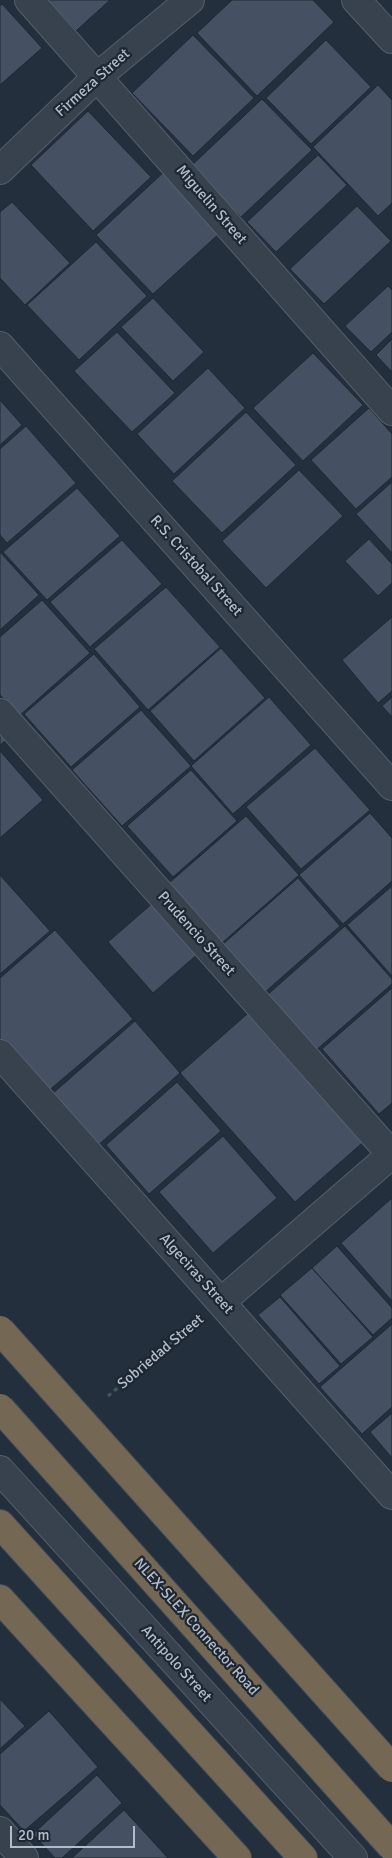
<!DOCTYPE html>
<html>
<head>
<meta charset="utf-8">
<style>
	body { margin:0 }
	#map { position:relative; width:392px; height:1858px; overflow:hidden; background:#242f3e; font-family:Signika,sans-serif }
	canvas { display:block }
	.scale { position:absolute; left:10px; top:1826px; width:125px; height:22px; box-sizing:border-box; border:2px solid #b4bcc9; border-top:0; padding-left:6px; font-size:15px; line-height:18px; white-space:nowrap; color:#b4bcc9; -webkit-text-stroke:4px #1d2633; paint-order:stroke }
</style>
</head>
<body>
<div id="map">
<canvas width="392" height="1858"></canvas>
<div class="scale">20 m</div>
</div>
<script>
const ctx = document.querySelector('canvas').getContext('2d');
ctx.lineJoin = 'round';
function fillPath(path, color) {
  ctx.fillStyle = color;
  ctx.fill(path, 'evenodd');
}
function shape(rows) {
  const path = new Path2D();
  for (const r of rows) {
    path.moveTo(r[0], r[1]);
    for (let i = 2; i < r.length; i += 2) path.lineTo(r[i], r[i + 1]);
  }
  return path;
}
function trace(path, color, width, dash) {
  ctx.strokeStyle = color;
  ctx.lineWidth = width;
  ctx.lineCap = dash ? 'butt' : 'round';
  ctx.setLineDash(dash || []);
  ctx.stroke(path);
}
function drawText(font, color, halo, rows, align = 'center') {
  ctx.font = font + ' Signika,sans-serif';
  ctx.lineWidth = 4.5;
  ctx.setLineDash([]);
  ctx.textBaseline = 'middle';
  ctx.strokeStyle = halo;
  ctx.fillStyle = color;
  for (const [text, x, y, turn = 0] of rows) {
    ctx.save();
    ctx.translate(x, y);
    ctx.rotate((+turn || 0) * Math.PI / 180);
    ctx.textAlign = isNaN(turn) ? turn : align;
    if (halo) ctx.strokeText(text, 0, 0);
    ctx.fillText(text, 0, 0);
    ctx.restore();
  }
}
const building = shape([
	[48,0,110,0,76,31,48,0],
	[232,0,313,0,334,22,257,96,197,33,232,0],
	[2,4,42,48,0,85,0,6,2,4],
	[193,35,254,98,193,156,132,93,193,35],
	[326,40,371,87,311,144,266,98,326,40],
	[378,85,392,100,392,203,378,216,313,147,378,85],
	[262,99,312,150,241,217,191,166,262,99],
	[88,111,151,177,93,231,31,165,88,111],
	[318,155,347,185,276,252,247,222,318,155],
	[165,171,222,231,153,294,96,235,165,171],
	[12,202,70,263,25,305,0,278,0,212,12,202],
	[357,206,391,241,324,304,290,269,357,206],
	[96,242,147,296,79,360,27,305,96,242],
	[388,286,392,290,392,332,371,352,345,326,388,286],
	[153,298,204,352,173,381,121,327,153,298],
	[117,332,175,393,132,432,74,371,117,332],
	[392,339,392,372,376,355,392,339],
	[313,353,363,405,303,461,253,408,313,353],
	[208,368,245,408,174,474,137,434,208,368],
	[0,400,22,425,0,445,0,400],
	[369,408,392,434,392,477,356,509,311,460,369,408],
	[246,412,296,465,222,533,172,481,246,412],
	[26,426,76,483,7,543,0,535,0,449,26,426],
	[299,470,343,516,266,588,222,541,299,470],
	[392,482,392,553,356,514,392,482],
	[77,488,120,536,47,600,3,552,77,488],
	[369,539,392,564,392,583,378,596,345,561,369,539],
	[122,540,162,584,90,647,50,602,122,540],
	[0,552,39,595,0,630,0,552],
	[166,587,220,647,148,710,94,649,166,587],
	[42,600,90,653,19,716,0,695,0,637,42,600],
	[392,617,392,691,378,703,342,660,392,617],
	[221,648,265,698,194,761,150,711,221,648],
	[94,654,140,707,71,767,24,714,94,654],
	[269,697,311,745,233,814,191,766,269,697],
	[392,697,392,717,382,706,392,697],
	[141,710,191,766,122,826,72,770,141,710],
	[0,730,8,739,0,745,0,730],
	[315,748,370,810,301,869,246,807,315,748],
	[0,751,43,800,0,838,0,751],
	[191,770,237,821,173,877,127,826,191,770],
	[370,813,392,838,392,881,343,924,299,875,370,813],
	[246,816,299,875,222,943,169,883,246,816],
	[0,875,50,931,0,974,0,875],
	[298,878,340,926,264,993,222,945,298,878],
	[392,886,392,976,347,925,392,886],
	[154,902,200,952,153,993,108,942,154,902],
	[345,926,392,979,392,984,314,1052,265,997,345,926],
	[55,930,133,1019,46,1093,0,1041,0,978,55,930],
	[392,988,392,1103,379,1114,322,1049,392,988],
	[254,1008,369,1137,295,1202,180,1073,254,1008],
	[135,1021,180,1073,96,1147,51,1095,135,1021],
	[177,1082,221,1131,149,1194,106,1145,177,1082],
	[223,1136,277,1198,213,1253,159,1192,223,1136],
	[392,1198,392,1301,341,1243,392,1198],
	[337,1246,392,1308,392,1318,373,1335,312,1268,337,1246],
	[312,1268,373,1337,341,1364,280,1295,312,1268],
	[280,1297,340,1366,319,1384,258,1315,280,1297],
	[392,1324,392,1407,362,1434,320,1387,392,1324],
	[392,1413,392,1458,370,1432,392,1413],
	[0,1699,25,1726,0,1749,0,1699],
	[49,1711,98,1767,24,1831,0,1805,0,1754,49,1711],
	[97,1775,122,1803,62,1858,55,1858,33,1834,97,1775],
	[124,1810,168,1858,72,1858,124,1810]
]);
const path = shape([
	[108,1396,193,1324]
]);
const minor = shape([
	[29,0,392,411],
	[356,0,392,39],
	[0,170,98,76,190,0],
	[0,346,392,786],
	[0,713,392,1155],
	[0,1054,392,1495],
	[221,1302,392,1154],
	[0,1470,353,1858],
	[0,1831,24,1858]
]);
const highway = shape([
	[0,1524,303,1858],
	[0,1599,237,1858]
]);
const highwayBridge = shape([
	[0,1330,392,1768],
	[0,1408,392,1847]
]);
const streetNames = [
	["Firmeza Street",93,83,-42],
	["Miguelin Street",211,205,49],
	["R.S. Cristobal Street",196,566,48],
	["Prudencio Street",196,934,48],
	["Algeciras Street",196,1274,48],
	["Sobriedad Street",161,1352,-40],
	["NLEX-SLEX Connector Road",196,1627,48],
	["Antipolo Street",176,1664,48]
];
fillPath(building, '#455162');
trace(building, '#1f2835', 1);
trace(minor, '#565f6c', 30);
trace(highway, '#434c59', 30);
trace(path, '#44595c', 3, [4, 4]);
trace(minor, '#38414e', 28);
trace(highway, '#746855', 28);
trace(highwayBridge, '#434c59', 30, []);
trace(highwayBridge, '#746855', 28);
drawText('15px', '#b4bcc9', '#1d2633', streetNames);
</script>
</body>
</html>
